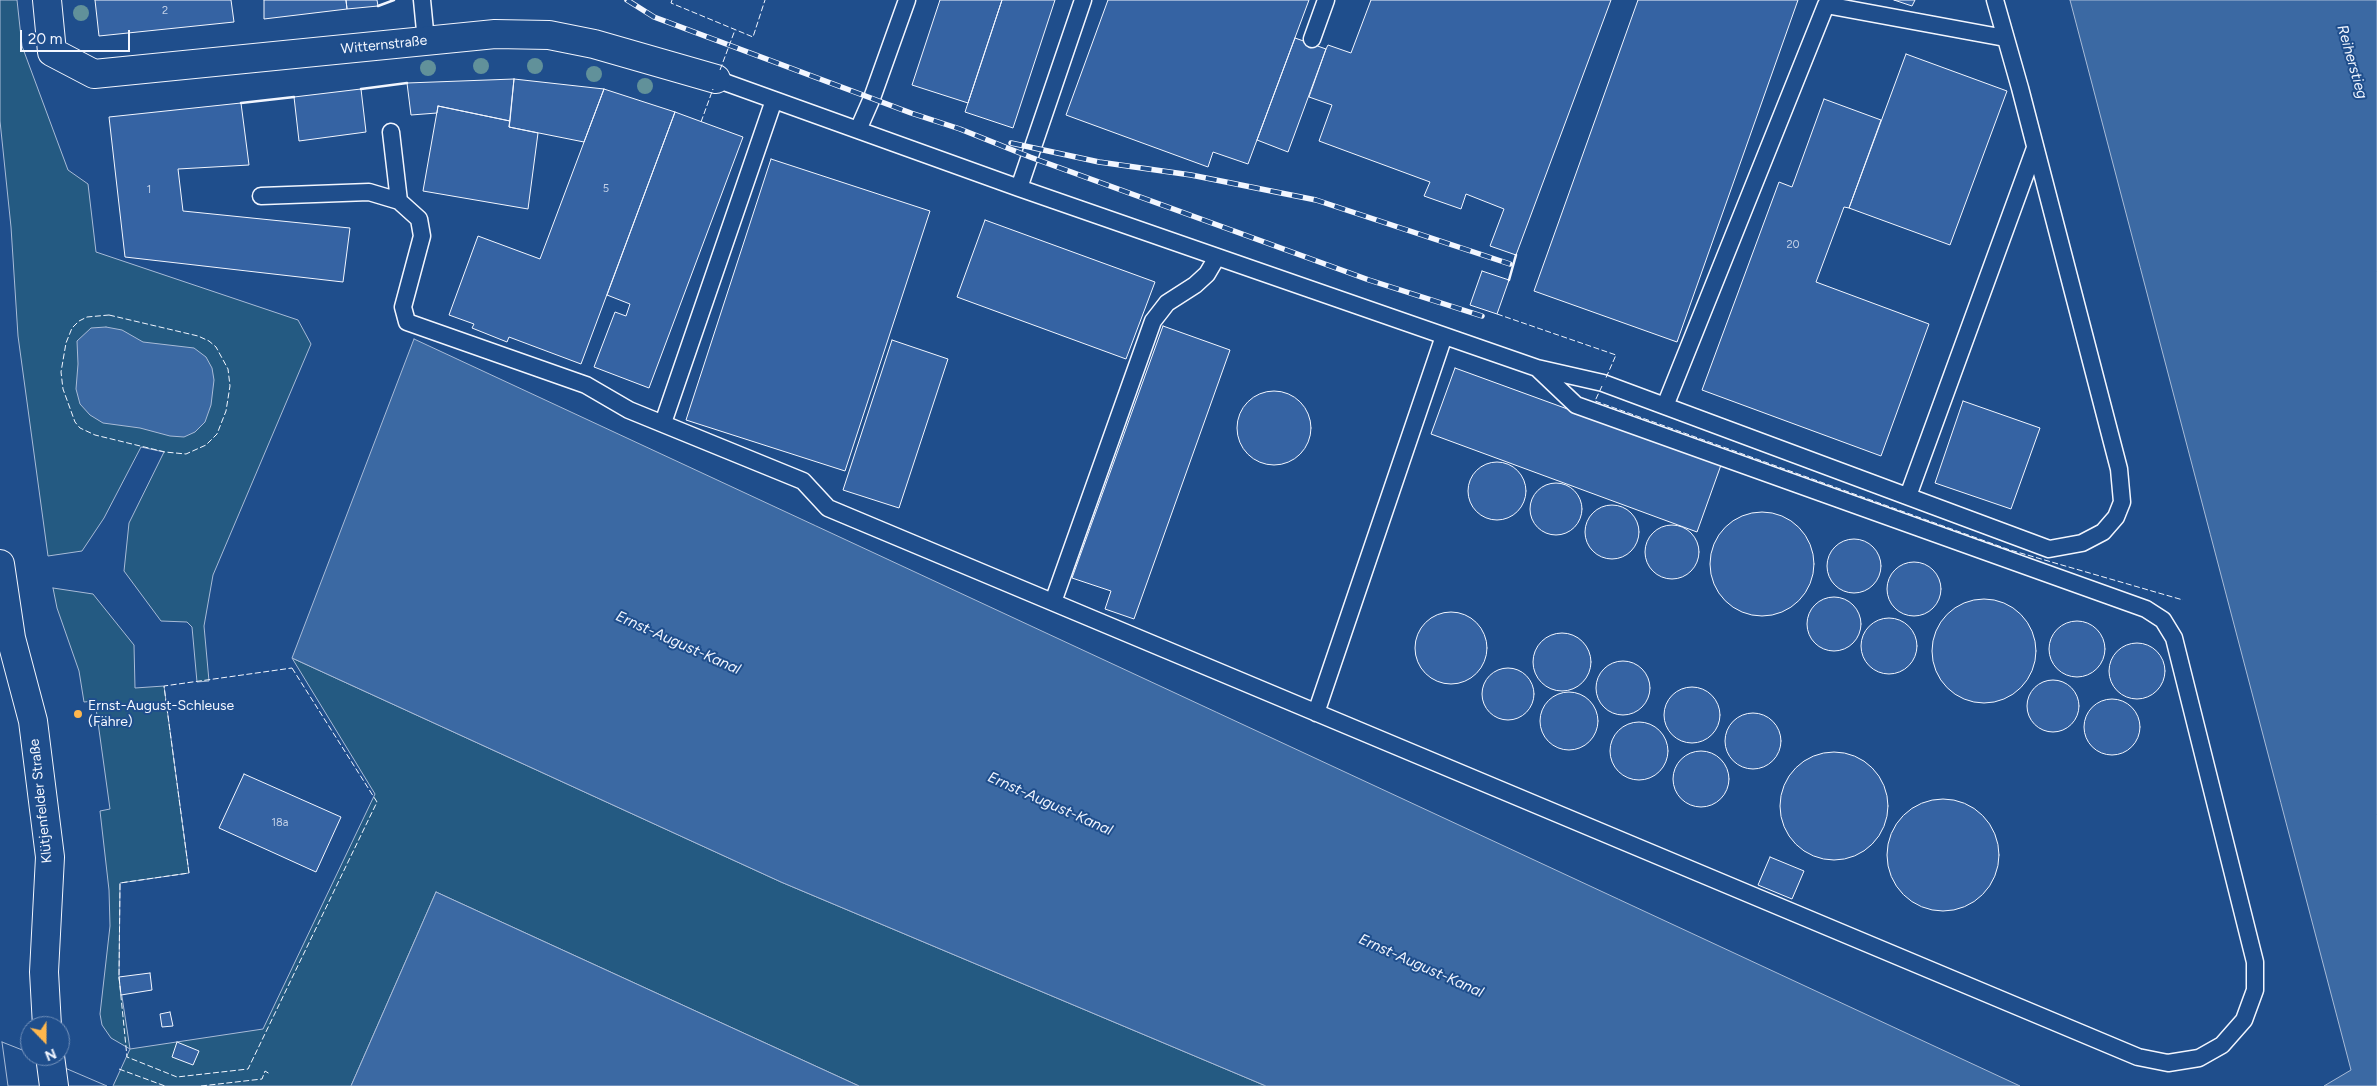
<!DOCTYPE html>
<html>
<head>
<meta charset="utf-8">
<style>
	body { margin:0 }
	#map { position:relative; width:2377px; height:1086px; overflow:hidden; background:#1f4e8c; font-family:Figtree,sans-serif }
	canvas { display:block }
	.north { position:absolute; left:20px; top:1016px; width:50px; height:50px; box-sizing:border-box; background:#1f4e8c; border:1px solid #7391ba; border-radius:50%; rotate:158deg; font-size:14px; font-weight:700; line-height:20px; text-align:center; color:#f2f6ff }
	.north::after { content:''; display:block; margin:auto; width:18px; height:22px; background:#ffb74d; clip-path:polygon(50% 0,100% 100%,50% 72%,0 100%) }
	.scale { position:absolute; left:20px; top:30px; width:110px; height:22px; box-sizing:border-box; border:2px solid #f2f6ff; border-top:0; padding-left:6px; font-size:15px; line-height:18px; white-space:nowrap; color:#f2f6ff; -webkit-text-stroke:4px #1f4e8c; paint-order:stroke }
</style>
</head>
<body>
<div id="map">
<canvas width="2377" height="1086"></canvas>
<div class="north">N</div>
<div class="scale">20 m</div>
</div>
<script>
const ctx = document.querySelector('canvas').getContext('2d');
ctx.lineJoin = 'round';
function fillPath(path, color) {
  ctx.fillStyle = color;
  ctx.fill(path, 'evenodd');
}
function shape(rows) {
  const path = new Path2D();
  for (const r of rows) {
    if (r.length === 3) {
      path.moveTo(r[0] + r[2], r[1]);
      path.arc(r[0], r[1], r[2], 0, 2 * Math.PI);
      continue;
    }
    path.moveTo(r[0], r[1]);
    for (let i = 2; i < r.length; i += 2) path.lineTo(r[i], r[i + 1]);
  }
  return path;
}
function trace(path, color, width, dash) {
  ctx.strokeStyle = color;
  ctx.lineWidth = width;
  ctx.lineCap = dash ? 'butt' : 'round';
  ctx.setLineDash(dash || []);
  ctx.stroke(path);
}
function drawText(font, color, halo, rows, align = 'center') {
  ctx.font = font + ' Figtree,sans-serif';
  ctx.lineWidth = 4;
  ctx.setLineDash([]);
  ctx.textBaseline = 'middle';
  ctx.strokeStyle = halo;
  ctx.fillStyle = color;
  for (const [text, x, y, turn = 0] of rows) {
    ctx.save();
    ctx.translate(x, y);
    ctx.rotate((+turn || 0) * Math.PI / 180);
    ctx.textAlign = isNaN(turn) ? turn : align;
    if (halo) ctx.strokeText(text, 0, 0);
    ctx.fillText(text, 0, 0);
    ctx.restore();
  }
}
const green = shape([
	[0,0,17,0,22,46,68,170,88,184,96,252,298,320,311,344,213,575,204,626,209,681,197,682,192,627,187,622,161,621,124,571,129,523,164,452,141,447,104,518,82,551,48,556,18,336,11,227,0,121,0,0],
	[53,588,93,594,134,645,135,688,164,686,189,873,120,883,119,977,130,1049,263,1029,375,794,292,658,781,882,1266,1086,859,1086,436,892,351,1086,113,1086,130,1049,111,1038,102,1025,100,1014,110,926,109,890,100,811,110,809,95,701,84,702,79,671,57,608,53,588]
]);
const water = shape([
	[2070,0,2377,0,2377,1086,2324,1086,2351,1070,2070,0],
	[106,327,122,330,143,342,194,348,206,357,212,368,214,380,211,405,205,422,195,432,184,437,170,436,140,428,103,423,90,415,80,404,76,389,78,364,77,341,91,328,106,327],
	[414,339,2020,1086,1266,1086,781,882,292,658,414,339],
	[436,892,859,1086,351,1086,436,892]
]);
const pier = shape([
	[2,1042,30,1053,30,1056,37,1056,107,1086,8,1086,2,1042]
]);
const building = shape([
	[95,0,231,0,234,22,99,36,95,0],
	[264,0,346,0,347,9,264,19,264,0],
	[346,0,377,0,378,6,347,9,346,0],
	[940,0,1002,0,968,103,912,85,940,0],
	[1002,0,1055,0,1013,128,965,112,1002,0],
	[1108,0,1309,0,1248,164,1213,152,1208,167,1066,115,1108,0],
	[1371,0,1611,0,1516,255,1490,246,1504,209,1466,194,1461,209,1424,196,1430,182,1319,141,1332,105,1309,97,1326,49,1328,45,1351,53,1371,0],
	[1638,0,1798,0,1677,342,1534,291,1638,0],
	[1894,0,1915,0,1912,6,1894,0],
	[1295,38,1326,49,1288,152,1257,140,1295,38],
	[1906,54,2007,91,1950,245,1849,208,1906,54],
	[514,79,604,89,584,142,509,127,514,79],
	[514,79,510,121,438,106,437,113,411,115,407,83,514,79],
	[361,89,366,132,299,141,294,97,361,89],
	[604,89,675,112,581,364,509,337,507,342,472,328,474,324,449,315,478,236,540,259,604,89],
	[1824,99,1881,120,1849,208,1844,207,1816,282,1929,324,1881,456,1702,390,1779,182,1792,187,1824,99],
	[241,103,249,165,178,169,183,211,350,228,343,282,125,257,109,117,241,103],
	[438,106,510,121,509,127,538,133,528,209,423,191,438,106],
	[675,112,743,137,649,388,594,367,615,312,626,316,630,304,607,295,675,112],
	[771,159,930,211,845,471,686,420,771,159],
	[985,220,1155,282,1126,359,957,297,985,220],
	[1482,271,1509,280,1497,314,1470,305,1482,271],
	[1163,326,1230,350,1134,619,1105,609,1111,591,1072,578,1163,326],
	[892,340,948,359,899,508,843,490,892,340],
	[1455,368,1721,465,1697,532,1431,434,1455,368],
	[1274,428,37],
	[1963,401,2040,428,2011,509,1935,483,1963,401],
	[1497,491,29],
	[1556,509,26],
	[1612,532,27],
	[1762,564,52],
	[1672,552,27],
	[1854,566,27],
	[1914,589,27],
	[1834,624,27],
	[1984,651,52],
	[1451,648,36],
	[1889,646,28],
	[2077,649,28],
	[1562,662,29],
	[2137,671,28],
	[1623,688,27],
	[1508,694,26],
	[2053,706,26],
	[1692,715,28],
	[1569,721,29],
	[2112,727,28],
	[1753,741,28],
	[1639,751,29],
	[1701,779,28],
	[1834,806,54],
	[244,774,341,817,316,872,219,828,244,774],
	[1943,855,56],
	[1770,857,1804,871,1792,899,1758,885,1770,857],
	[150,973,152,990,121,995,119,977,150,973],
	[170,1012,173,1026,162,1027,160,1014,170,1012],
	[177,1042,199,1051,193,1065,172,1057,177,1042]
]);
const lane = shape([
	[422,0,426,41],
	[1312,39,1326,0],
	[858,130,872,98,907,0],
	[391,132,399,201],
	[1019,188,1083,0],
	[261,196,369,192,399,201,419,219,422,236,403,307,407,322,586,385,629,410,803,481,828,508,2138,1057,2168,1063,2199,1058,2222,1045,2244,1020,2255,990,2255,962,2174,638,2163,620,2146,609,1576,405,1537,368,1019,188,716,79],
	[1537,368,1603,383,2049,549,2082,543,2103,532,2116,517,2122,502,2119,469,2020,88,1995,0],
	[1665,406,1826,5,2005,38],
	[663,423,774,100],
	[1908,496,2035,148],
	[1053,602,1153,321,1167,303,1195,285,1207,274,1217,257],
	[1316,713,1444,336]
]);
const street = shape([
	[47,0,52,52,94,74,495,34,549,35,594,44,716,79]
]);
const secondary = shape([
	[0,564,11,638,33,721,50,857,44,972,47,1026],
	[50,1056,54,1086]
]);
const rail = shape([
	[627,0,654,17,911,113,960,129,1030,157,1369,280,1482,316],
	[1011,143,1099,162,1191,175,1316,200,1510,264]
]);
const fence = shape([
	[672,0,671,3,753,37,765,0],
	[720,70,735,30],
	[701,122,713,89],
	[1497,314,1616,355,1605,380],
	[109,315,198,336,209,341,216,347,228,369,230,386,226,411,217,434,206,445,186,454,165,452,95,435,80,428,75,422,63,389,61,372,66,343,72,328,79,321,87,317,109,315],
	[1602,386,1595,401,2010,550,2183,600],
	[292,668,377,802,248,1069,177,1077,127,1057,119,977,120,883,189,873,164,686,292,668],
	[119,1069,165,1086],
	[201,1086,262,1079,265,1071,270,1074]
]);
const wall = shape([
	[378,6,394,0],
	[361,89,407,83],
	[241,103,294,97],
	[1509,280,1516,255]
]);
const trees = [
	[81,13],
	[481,66],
	[535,66],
	[428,68],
	[594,74],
	[645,86]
];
const markers = [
	[78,714,5,"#ffb74d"]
];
const numberNames = [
	["2",165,11],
	["5",606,189],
	["1",149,190],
	["20",1793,245],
	["18a",280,823]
];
const streetNames = [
	["Witternstraße",384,45,-6],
	["Klütjenfelder Straße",41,801,-96]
];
const poiNames = [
	["Ernst-August-Schleuse",88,706],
	["(Fähre)",88,722]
];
const waterNames = [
	["Reiherstieg",2352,62,74],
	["Ernst-August-Kanal",678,643,24],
	["Ernst-August-Kanal",1050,804,24],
	["Ernst-August-Kanal",1421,966,24]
];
fillPath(green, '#245a82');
trace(green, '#a8bbd7', 1);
fillPath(water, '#3b69a3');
trace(water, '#a8bbd7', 1);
fillPath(pier, '#1f4e8c');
trace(pier, '#a8bbd7', 1);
fillPath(building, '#3563a3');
trace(building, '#f2f6ff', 1);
trace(lane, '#f2f6ff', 19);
trace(street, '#f2f6ff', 30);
trace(secondary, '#f2f6ff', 30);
trace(lane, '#1f4e8c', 16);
trace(street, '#1f4e8c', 28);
trace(secondary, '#1f4e8c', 28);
trace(rail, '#f2f6ff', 5.5);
trace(rail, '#1f4e8c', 4, [11]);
trace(fence, '#f2f6ff', 1, [6, 2.5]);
trace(wall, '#f2f6ff', 2.5);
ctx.fillStyle = '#61919a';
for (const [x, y] of trees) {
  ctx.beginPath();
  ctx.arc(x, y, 8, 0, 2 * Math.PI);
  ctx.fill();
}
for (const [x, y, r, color] of markers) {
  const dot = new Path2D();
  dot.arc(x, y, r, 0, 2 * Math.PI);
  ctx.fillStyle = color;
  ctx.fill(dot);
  trace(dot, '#1f4e8c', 2);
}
drawText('11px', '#c3d1e8', null, numberNames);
drawText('14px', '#f2f6ff', '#1f4e8c', streetNames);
drawText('14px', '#f2f6ff', '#1f4e8c', poiNames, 'left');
drawText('italic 15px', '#f2f6ff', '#1f4e8c', waterNames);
</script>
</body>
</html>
